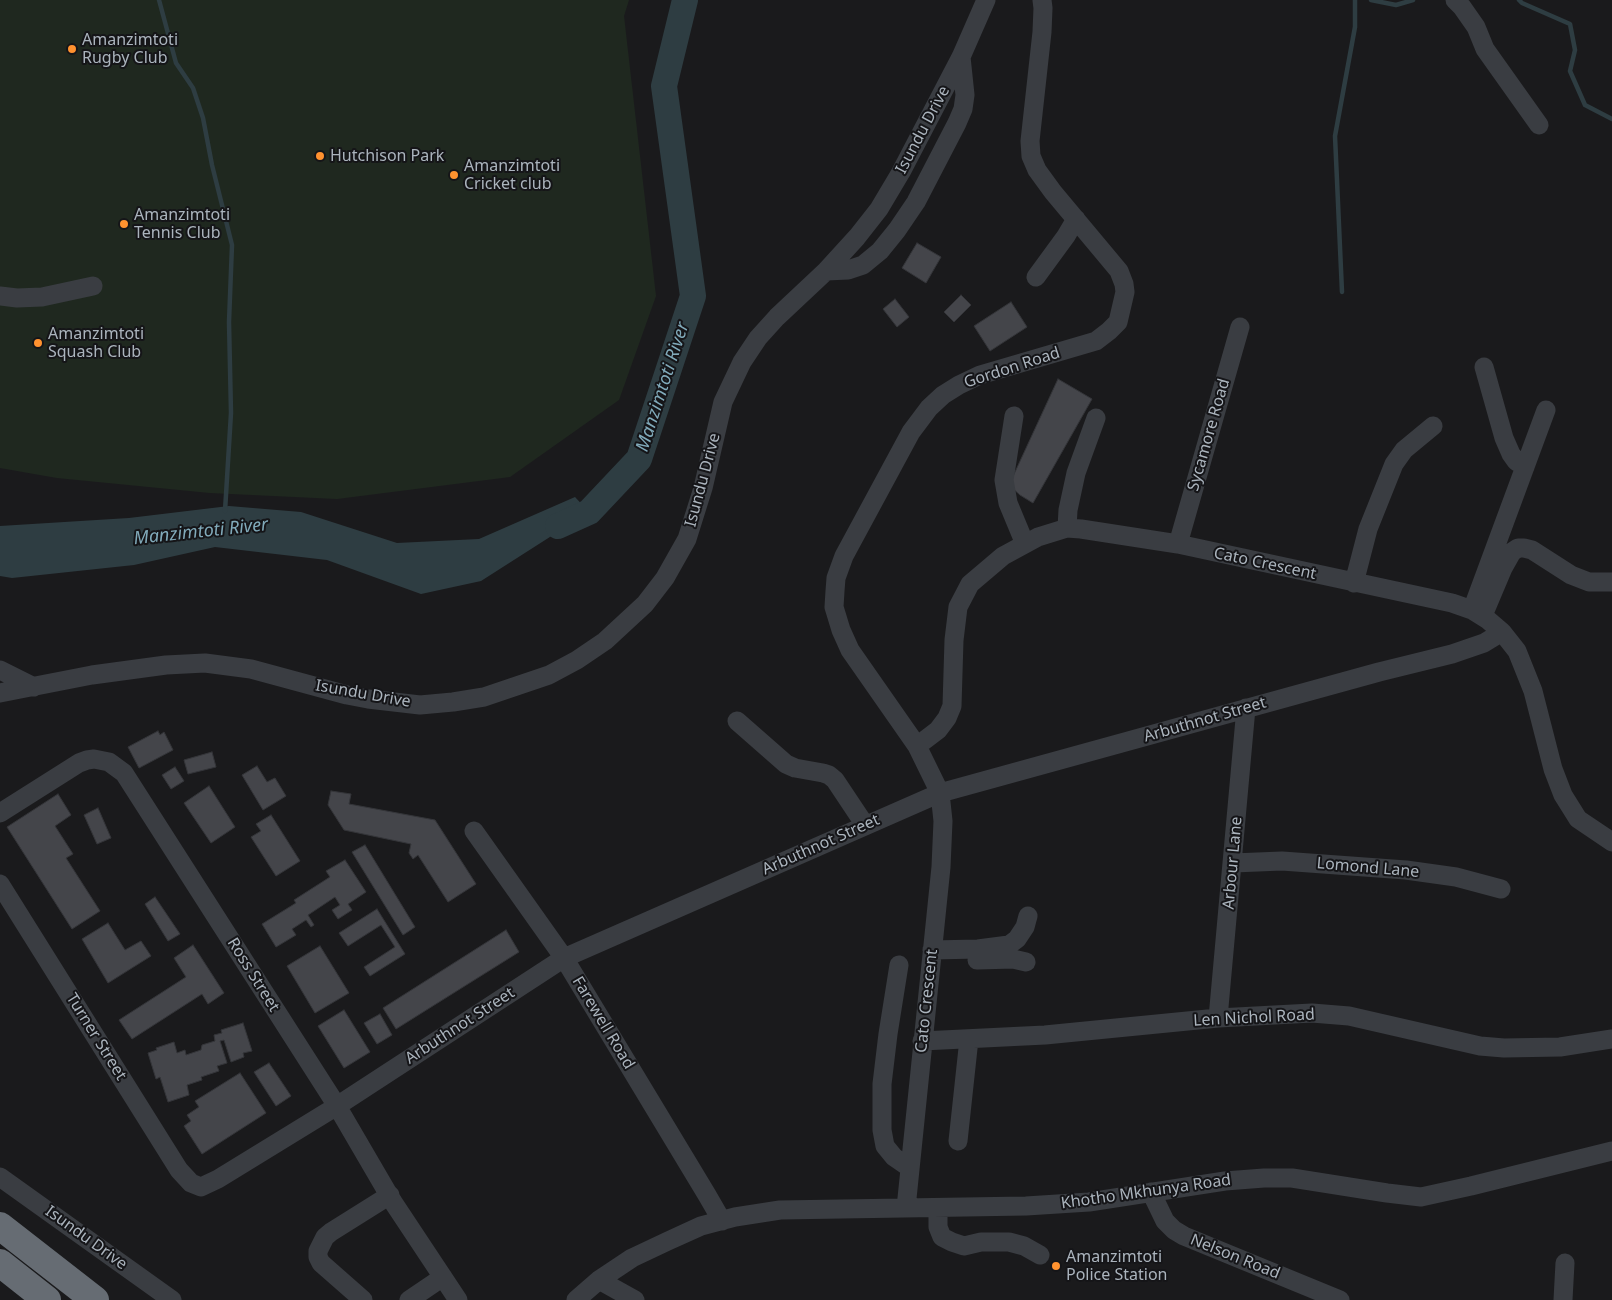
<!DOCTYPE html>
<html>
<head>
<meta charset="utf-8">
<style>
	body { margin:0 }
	canvas { display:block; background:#1a1a1c }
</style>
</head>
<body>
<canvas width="1612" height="1300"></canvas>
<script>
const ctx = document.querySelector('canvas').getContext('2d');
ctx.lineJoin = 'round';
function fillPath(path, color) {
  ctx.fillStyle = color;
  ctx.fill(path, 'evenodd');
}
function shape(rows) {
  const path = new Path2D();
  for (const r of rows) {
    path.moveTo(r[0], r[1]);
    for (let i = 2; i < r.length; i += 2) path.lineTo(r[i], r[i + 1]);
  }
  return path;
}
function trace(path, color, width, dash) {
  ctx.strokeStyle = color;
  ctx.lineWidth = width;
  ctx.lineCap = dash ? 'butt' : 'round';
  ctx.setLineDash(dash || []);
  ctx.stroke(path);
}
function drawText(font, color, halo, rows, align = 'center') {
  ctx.font = font + ' "Noto Sans",sans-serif';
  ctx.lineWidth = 4;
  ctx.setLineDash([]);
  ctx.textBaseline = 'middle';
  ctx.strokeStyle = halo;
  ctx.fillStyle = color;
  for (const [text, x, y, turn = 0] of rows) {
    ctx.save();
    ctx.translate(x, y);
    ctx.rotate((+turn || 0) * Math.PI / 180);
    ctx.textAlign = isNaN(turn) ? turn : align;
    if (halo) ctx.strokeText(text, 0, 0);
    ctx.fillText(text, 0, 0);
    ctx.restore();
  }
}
const green = shape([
	[0,0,629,0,624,16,656,296,619,400,510,477,337,499,210,493,57,478,0,468]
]);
const water = shape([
	[575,497,589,512,481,581,421,594,327,560,215,547,134,565,12,578,0,576,0,526,129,518,229,506,301,512,397,543,479,539]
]);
const stream = shape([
	[159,0,176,63,193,88,203,118,212,165,232,245,229,322,231,413,225,511],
	[1371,0,1396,5,1413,0],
	[1519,0,1522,3,1570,24,1575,50,1570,71,1585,105,1612,119],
	[1342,292,1335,136,1355,27,1355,0]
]);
const river = shape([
	[558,526,589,512,639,459,693,296,664,86,685,0]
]);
const building = shape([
	[917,243,941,257,926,283,902,268,917,243],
	[961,295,971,305,954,322,944,312,961,295],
	[895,299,909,317,897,327,883,309,895,299],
	[1011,302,1027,327,990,351,974,326,1011,302],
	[1058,379,1092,399,1033,503,1020,495,1009,485,1058,379],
	[158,731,160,735,164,732,173,750,139,768,128,747,158,731],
	[212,752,216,767,188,774,184,760,212,752],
	[257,766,267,782,275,778,286,796,263,810,242,775,257,766],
	[175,767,184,781,171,789,162,775,175,767],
	[209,786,235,827,211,843,184,803,209,786],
	[331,791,351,794,349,804,435,820,476,884,448,902,418,855,413,859,409,853,411,844,344,830,328,805,331,791],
	[58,794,71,815,55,826,73,854,66,858,100,911,72,929,7,827,58,794],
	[98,808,111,838,97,844,84,815,98,808],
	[271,815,300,861,276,876,251,837,261,831,256,824,271,815],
	[365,845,415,927,403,935,352,852,365,845],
	[345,860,366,892,348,904,352,910,338,919,332,910,340,905,335,897,308,915,314,925,311,927,306,920,292,929,296,935,276,947,262,924,296,903,294,900,330,877,326,871,345,860],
	[155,897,180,934,168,941,145,904,155,897],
	[377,909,405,954,370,976,364,967,395,947,381,925,348,946,339,933,377,909],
	[108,923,125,950,141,941,151,956,108,983,82,939,108,923],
	[506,930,519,952,396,1029,383,1008,506,930],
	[193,945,224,993,208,1004,202,994,132,1039,119,1020,186,977,174,958,193,945],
	[320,946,349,993,315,1013,287,966,320,946],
	[344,1010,370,1052,344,1068,318,1026,344,1010],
	[380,1014,392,1035,377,1044,364,1023,380,1014],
	[243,1023,252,1051,243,1053,244,1057,231,1062,224,1040,220,1041,227,1063,217,1066,219,1071,201,1077,202,1080,187,1085,189,1095,168,1102,160,1077,156,1079,148,1053,157,1050,156,1048,174,1042,177,1053,185,1050,186,1055,201,1050,202,1045,215,1041,214,1035,222,1033,221,1030,243,1023],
	[269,1063,291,1096,276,1106,254,1072,269,1063],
	[240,1073,266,1113,202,1154,184,1126,191,1121,187,1115,199,1107,195,1101,240,1073]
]);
const minor = shape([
	[1455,0,1462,7,1476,27,1485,49,1539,125],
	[826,271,848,270,863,265,880,251,897,230,916,202,957,123,963,109,965,95,961,57],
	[1036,277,1066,236,1076,219],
	[0,296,17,298,42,297,93,286],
	[1484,367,1504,438,1511,454,1516,461,1525,467],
	[1014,416,1004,480,1008,503,1025,544],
	[1067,528,1068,510,1076,473,1096,418],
	[1178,544,1240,327],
	[1354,583,1368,529,1394,464,1404,450,1433,426],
	[1472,610,1546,410],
	[1484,613,1503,568,1512,552,1518,548,1524,548,1532,550,1571,575,1589,582,1612,582],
	[0,670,34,687],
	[0,693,92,675,166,665,205,663,251,669,347,695,368,699,420,705,453,702,484,697,549,675,577,660,605,641,645,604,665,578,687,539,703,488,723,402,742,362,758,338,777,317,826,271,857,237,879,209,901,172,961,57,986,0],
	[737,721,786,764,795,768,823,773,829,775,835,780,865,825],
	[917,746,938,730,947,718,952,706,954,640,958,607,970,584,1003,556,1038,537,1067,528,1081,529,1178,544,1452,603,1472,610,1488,620,1502,632,1517,651,1533,691,1553,769,1563,795,1578,819,1612,842],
	[0,813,79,763,87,760,94,759,109,762,124,773,337,1106,393,1202,458,1300],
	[474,831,564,958,707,1195,722,1221],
	[1233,863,1282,861,1406,870,1456,877,1501,889],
	[0,884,179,1170,191,1183,201,1187,218,1179,337,1106,564,958,940,793,1379,672,1452,654,1484,643,1502,632],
	[932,950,978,949,1009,945,1017,939,1025,927,1028,916],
	[977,960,1013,959,1026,962],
	[899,965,888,1034,882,1084,882,1130,885,1146,894,1157,910,1168],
	[1218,1018,1246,708],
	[922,1041,1045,1035,1218,1018,1312,1013,1349,1016,1480,1046,1504,1048,1560,1047,1612,1039],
	[958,1141,969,1039],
	[0,1177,172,1300],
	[1151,1192,1165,1221,1174,1230,1184,1236,1340,1300],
	[906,1208,941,867,943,821,940,793,917,746,850,650,841,630,834,607,835,591,836,578,844,556,911,432,929,408,943,395,959,385,980,375,1096,341,1109,331,1118,322,1125,292,1124,284,1119,271,1053,192,1037,170,1031,156,1030,141,1042,32,1043,8,1042,0],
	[938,1208,938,1227,942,1237,952,1242,964,1246,981,1242,1009,1242,1024,1246,1040,1255],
	[599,1280,635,1300],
	[363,1300,321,1263,318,1257,318,1251,325,1237,331,1232,390,1195],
	[409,1300,443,1277],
	[576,1300,599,1280,632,1258,668,1241,701,1226,735,1217,780,1210,1026,1206,1089,1202,1225,1181,1264,1178,1292,1178,1387,1193,1421,1197,1471,1186,1612,1151],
	[1563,1300,1565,1263]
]);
const highway = shape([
	[0,1226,95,1300],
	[0,1263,47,1300]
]);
const markers = [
	[72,49,5,"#ff922f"],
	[320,156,5,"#ff922f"],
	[454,175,5,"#ff922f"],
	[124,224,5,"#ff922f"],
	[38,343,5,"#ff922f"],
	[1056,1266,5,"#ff922f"]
];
const poiNames = [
	["Amanzimtoti",82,40],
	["Rugby Club",82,58],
	["Hutchison Park",330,156],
	["Amanzimtoti",464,166],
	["Cricket club",464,184],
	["Amanzimtoti",134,215],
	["Tennis Club",134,233],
	["Amanzimtoti",48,334],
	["Squash Club",48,352],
	["Amanzimtoti",1066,1257],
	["Police Station",1066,1275]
];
const streetNames = [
	["Isundu Drive",923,130,-62],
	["Gordon Road",1012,368,-18],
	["Sycamore Road",1209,435,-74],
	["Isundu Drive",703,480,-75],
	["Cato Crescent",1265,564,12],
	["Isundu Drive",363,694,10],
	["Arbuthnot Street",1205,720,-16],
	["Arbuthnot Street",821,845,-24],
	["Arbour Lane",1233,863,-85],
	["Lomond Lane",1368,868,5],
	["Ross Street",253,975,58],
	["Cato Crescent",927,1001,-84],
	["Len Nichol Road",1254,1018,-3],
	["Farewell Road",603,1023,59],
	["Arbuthnot Street",460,1026,-33],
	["Turner Street",96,1037,58],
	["Khotho Mkhunya Road",1146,1192,-8],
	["Isundu Drive",86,1238,36],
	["Nelson Road",1235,1257,22]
];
const waterNames = [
	["Manzimtoti River",663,387,-72],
	["Manzimtoti River",201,532,-6]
];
fillPath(green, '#1f281f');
fillPath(water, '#2e3d42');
trace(stream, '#2e3d42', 4.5);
trace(river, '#2e3d42', 26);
fillPath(building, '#44454a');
trace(building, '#343539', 1);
trace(minor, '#3a3d42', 19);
trace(highway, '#666c73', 28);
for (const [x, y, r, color] of markers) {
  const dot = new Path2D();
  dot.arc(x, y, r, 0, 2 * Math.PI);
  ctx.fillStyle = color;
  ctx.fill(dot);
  trace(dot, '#151518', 2);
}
drawText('16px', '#abb4bd', '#151518', poiNames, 'left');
drawText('16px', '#abb4bd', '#151518', streetNames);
drawText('italic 18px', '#81aaba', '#151518', waterNames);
</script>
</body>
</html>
